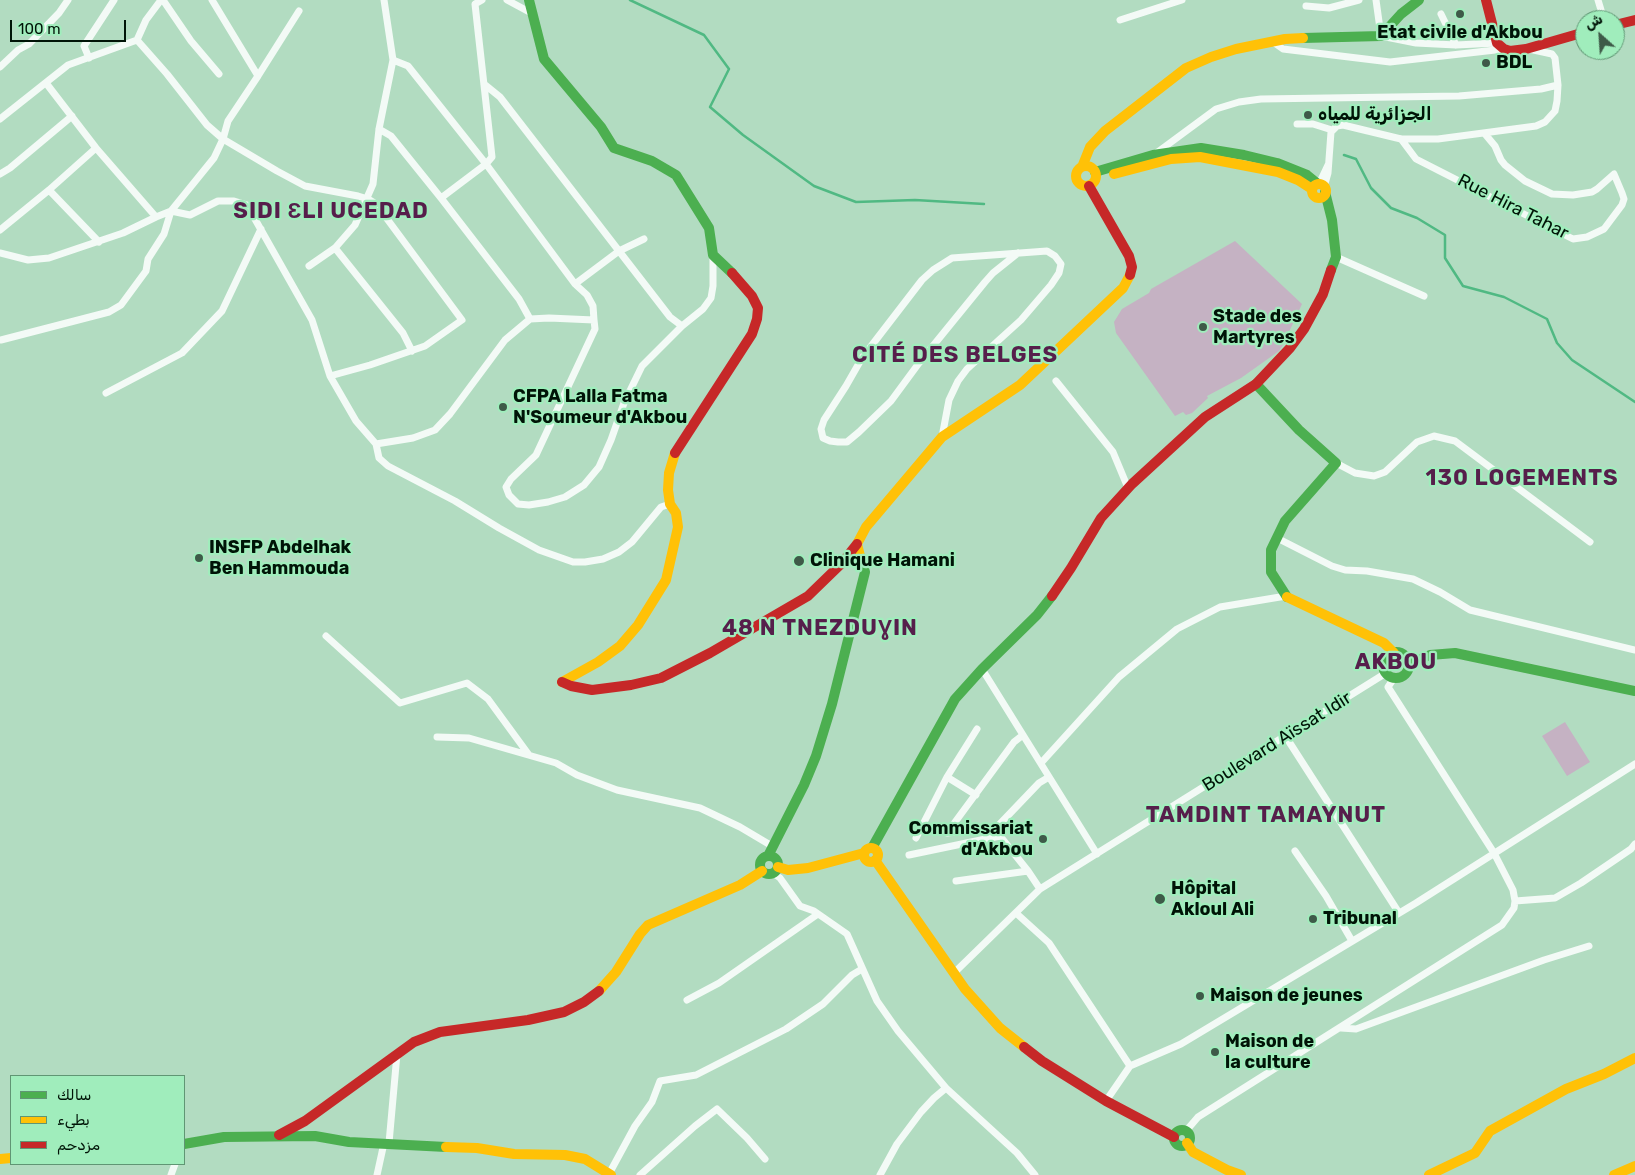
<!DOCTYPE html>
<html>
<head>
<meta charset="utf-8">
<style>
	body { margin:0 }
	#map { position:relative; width:1635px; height:1175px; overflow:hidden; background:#b2dcc1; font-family:Rubik,Vazirmatn,sans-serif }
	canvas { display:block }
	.legend { position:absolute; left:10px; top:1075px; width:175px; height:90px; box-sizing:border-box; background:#a0edbc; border:1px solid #609674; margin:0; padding:6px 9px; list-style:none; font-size:15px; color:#001407 }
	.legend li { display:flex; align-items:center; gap:10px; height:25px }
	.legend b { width:25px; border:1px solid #609674 }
	.north { position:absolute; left:1575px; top:10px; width:50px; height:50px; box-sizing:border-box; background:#a0edbc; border:1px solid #609674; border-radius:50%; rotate:334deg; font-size:14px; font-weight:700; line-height:20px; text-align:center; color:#001407 }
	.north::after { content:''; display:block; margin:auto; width:18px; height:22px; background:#3e5a48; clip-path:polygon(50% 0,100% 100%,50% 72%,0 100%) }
	.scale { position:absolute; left:10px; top:20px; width:116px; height:22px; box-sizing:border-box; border:2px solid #001407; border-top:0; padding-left:6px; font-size:15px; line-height:18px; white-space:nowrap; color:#001407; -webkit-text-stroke:4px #a0edbc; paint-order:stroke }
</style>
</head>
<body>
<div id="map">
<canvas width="1635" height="1175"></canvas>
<ul class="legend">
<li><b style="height:6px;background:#4caf50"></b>سالك</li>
<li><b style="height:6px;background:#ffc107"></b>بطيء</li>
<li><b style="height:6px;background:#c62828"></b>مزدحم</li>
</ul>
<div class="north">ش</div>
<div class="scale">100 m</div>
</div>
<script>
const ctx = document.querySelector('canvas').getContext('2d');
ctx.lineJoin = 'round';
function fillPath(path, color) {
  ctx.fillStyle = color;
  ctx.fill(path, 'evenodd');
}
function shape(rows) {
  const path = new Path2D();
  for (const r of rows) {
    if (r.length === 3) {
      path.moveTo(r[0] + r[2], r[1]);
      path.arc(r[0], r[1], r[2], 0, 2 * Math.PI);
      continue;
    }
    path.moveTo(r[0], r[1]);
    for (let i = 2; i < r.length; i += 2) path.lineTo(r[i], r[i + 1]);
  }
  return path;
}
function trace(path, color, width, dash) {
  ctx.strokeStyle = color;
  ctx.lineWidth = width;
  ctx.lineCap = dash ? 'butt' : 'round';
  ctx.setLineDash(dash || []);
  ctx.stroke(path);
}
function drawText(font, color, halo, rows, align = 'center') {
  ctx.font = font + ' Rubik,Vazirmatn,sans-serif';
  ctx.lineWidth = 4.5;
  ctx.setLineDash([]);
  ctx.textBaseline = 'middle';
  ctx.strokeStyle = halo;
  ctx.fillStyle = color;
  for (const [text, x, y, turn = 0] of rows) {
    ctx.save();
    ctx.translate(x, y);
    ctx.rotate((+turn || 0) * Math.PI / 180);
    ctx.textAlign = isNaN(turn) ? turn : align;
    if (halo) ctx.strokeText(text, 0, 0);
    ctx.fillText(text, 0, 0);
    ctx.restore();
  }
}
const green = shape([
	[1235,241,1302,304,1289,332,1290,334,1279,351,1241,378,1207,396,1208,398,1192,413,1186,415,1183,412,1175,416,1116,333,1114,322,1122,309,1149,293,1151,289],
	[1565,722,1590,762,1567,776,1542,736]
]);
const stream = shape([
	[630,0,704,35,729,69,710,107,743,135,814,186,856,202,915,200,984,204],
	[1344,155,1356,159,1371,188,1391,208,1417,218,1445,235,1445,258,1463,286,1504,297,1547,319,1557,343,1572,360,1635,402]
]);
const street = shape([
	[163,0,191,41,219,74],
	[212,0,258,76,228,121,223,139,214,158,171,211,190,215,218,201,234,201,247,205,312,320,330,376,356,421,376,444,379,458,388,466,455,501,499,528,539,550,573,562,585,562,603,559,619,552,632,542,661,507,670,504],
	[507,0,533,14],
	[1376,0,1381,36,1416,43,1456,45,1497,43],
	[1598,0,1604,20],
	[1306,6,1329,8,1359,0],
	[1441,14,1456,45],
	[1120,20,1182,0],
	[137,40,167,74,207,125,223,139,277,171,305,186,358,196,368,199,376,204,462,320,425,346,370,365,330,376],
	[1273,42,1283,49,1390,62,1504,49],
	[89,58,84,46,114,0],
	[393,60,408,66,486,164,575,284,587,295,593,306,594,320],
	[0,67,18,50,29,44,59,13,68,0],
	[258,76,299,11],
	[46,83,96,148,156,217,171,211],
	[484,84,500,97,670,317,682,326],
	[0,119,68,65,137,40,146,20,161,0],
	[1297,124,1313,124,1332,130],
	[379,129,391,136,441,198,519,299,530,319],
	[1401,139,1416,159,1573,239,1587,237,1604,229,1622,205,1624,199,1622,193,1614,174,1597,189,1592,192,1573,195,1552,194,1525,181,1505,165,1501,160,1495,146,1485,134],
	[1155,154,1216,109,1239,102,1261,99,1459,96,1541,89,1558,85],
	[0,174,10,168,72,116],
	[1319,184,1328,165],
	[1324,187,1328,173,1331,132,1337,126,1343,125,1401,139,1438,139,1536,126,1545,122,1555,111,1557,101,1558,85,1555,58,1552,54,1529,49],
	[49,190,96,148],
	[441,198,486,164,492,157,475,4,482,0],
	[0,230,49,190,99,242],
	[335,248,403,333,412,351],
	[0,253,28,260,49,258,123,233,156,217],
	[1336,257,1424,296],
	[309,266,335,248,355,225,373,184,379,129,393,60,384,0],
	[575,284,619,251,644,239],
	[1,340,109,312,121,305,146,271,148,259,164,234,171,211],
	[1056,381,1113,452,1128,488],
	[106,393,182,353,222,311,261,229],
	[942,437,949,400,958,381,967,369,1021,320,1051,285,1059,273,1061,264,1055,256,1047,251,952,258,933,270,922,280,862,358,846,386,824,420,821,429,823,438,830,441,838,442,847,442,859,432,891,401,919,363,985,282,993,273,1018,253],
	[376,444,413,438,435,430,450,414,505,340,530,319,549,318,594,320,595,329,536,455,511,479,506,487,509,495,518,504,529,505,548,502,565,497,584,485,599,467,611,440,624,403,642,366,682,326,703,309,711,298,713,286,713,255],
	[1336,463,1355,473,1374,476,1385,472,1417,442,1434,436,1455,441,1590,542],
	[1277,538,1332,566,1345,570,1367,571,1413,579,1440,592,1470,610,1635,650],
	[326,636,400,703,467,683,488,699,529,755],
	[982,669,1097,854],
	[437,737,469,738,556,763,577,775,617,790,700,808,740,827,772,846],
	[1286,737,1399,913],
	[1041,763,1119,677,1177,629,1220,607,1286,596],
	[947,777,976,795],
	[947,833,1014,742,1023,735],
	[947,833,996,828,1039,783,1049,777],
	[916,838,947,777,977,729],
	[1295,851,1326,896,1352,941],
	[909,855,1000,836,1028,871],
	[773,873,780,878,800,906,814,911,847,934,877,1001,898,1031,946,1088,1017,1153,1035,1175],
	[956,881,1028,871,1040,889],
	[1515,901,1555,898,1581,883,1631,849,1635,844],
	[1016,913,1049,943,1130,1066],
	[954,973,1040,889,1386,673],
	[687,1000,719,983,818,914],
	[1341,1028,1356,1029,1544,960,1589,946],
	[1106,1101,1130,1066,1181,1044,1416,903,1635,764],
	[1186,1131,1198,1117,1502,925,1514,908,1515,901,1513,890,1494,853,1388,687,1394,678],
	[389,1143,397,1054],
	[609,1174,635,1126,652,1102,660,1081,696,1075,786,1029,823,1004,852,975,862,969],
	[171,1175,175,1164],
	[377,1175,384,1143],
	[640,1175,695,1126,717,1109,747,1138,765,1159],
	[880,1175,897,1144,921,1112,934,1098,946,1088]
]);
const fast = shape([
	[529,0,544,59,601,127,614,148,652,161,676,175,709,228,713,255,732,273],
	[1303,38,1381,36,1401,14,1419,0],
	[1095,172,1153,155,1201,148,1244,155,1277,163,1307,175,1318,184],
	[1325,192,1332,220,1336,257,1331,270],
	[1256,384,1299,430,1336,463,1285,521,1271,550,1271,572,1287,597],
	[1396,665,13],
	[1409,664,1430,655,1455,653,1635,691],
	[872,848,955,699,982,669,1037,615,1052,596],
	[769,865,9],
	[768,856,804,785,816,756,832,704,865,572,860,556],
	[1182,1138,8],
	[184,1144,224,1137,315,1136,349,1142,446,1147]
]);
const slow = shape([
	[1086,176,10],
	[1082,167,1090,147,1105,131,1186,68,1211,57,1236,49,1285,39,1303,38],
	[1114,174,1171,159,1200,157,1278,172,1298,180,1312,189],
	[1319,191,7],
	[860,556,857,544,866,527,942,437,1020,385,1123,288,1130,275],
	[1287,597,1384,643,1394,653],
	[562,682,598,662,620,646,638,625,666,580,678,527,676,513,670,504,668,490,669,473,675,453],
	[871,855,7],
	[875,860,965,989,1000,1028,1024,1047],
	[778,867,788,870,808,868,864,853],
	[599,991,616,972,640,934,648,925,740,885,762,871],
	[1187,1143,1193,1152,1227,1170,1241,1175],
	[446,1147,477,1148,514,1154,565,1155,585,1159,611,1175],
	[0,1159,11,1158],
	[1429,1175,1475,1153,1490,1131,1566,1089,1604,1074,1635,1058],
	[1614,1175,1635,1166]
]);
const jam = shape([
	[1486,0,1497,43,1504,49,1510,51,1526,49,1585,32],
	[1615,25,1635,20],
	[1089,186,1129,256,1132,267,1130,275],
	[675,453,752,334,757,319,758,308,752,296,732,273],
	[1052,596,1071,568,1101,518,1132,484,1205,417,1256,384,1290,348,1304,329,1323,294,1331,270],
	[562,682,571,686,592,690,631,685,661,678,710,653,808,596,841,564,857,544],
	[1024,1047,1042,1061,1106,1101,1174,1137],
	[279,1135,305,1121,414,1042,440,1032,528,1020,564,1012,584,1002,599,991]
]);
const markers = [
	[1460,14,5,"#3e5a48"],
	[1486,63,5,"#3e5a48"],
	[1308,115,5,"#3e5a48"],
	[1203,327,5,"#3e5a48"],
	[503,407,5,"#3e5a48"],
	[199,558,5,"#3e5a48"],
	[799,561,6,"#3e5a48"],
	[1043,839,5,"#3e5a48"],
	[1160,899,6,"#3e5a48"],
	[1313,919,5,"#3e5a48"],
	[1200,996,5,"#3e5a48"],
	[1215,1052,5,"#3e5a48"]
];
const poiNames = [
	["Etat civile d'Akbou",1460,33,"center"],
	["BDL",1496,63],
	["الجزائرية للمياه",1318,115],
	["Stade des",1213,317],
	["Martyres",1213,338],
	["CFPA Lalla Fatma",513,397],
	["N'Soumeur d'Akbou",513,418],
	["INSFP Abdelhak",209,548],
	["Ben Hammouda",209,569],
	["Clinique Hamani",810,561],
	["Commissariat",1033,829,"right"],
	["d'Akbou",1033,850,"right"],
	["Hôpital",1171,889],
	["Akloul Ali",1171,910],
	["Tribunal",1323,919],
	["Maison de jeunes",1210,996],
	["Maison de",1225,1042],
	["la culture",1225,1063]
];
const streetNames = [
	["Rue Hira Tahar",1513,207,27],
	["Boulevard Aïssat Idir",1277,742,-32]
];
const districtNames = [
	["SIDI ƐLI UCEDAD",331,212],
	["CITÉ DES BELGES",955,356],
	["130 LOGEMENTS",1522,479],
	["48 N TNEZDUƔIN",820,629],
	["AKBOU",1396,663],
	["TAMDINT TAMAYNUT",1266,816]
];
fillPath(green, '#c5b2c3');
trace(stream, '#50b983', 2.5);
trace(street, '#f3faf6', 7);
trace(fast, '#4caf50', 10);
trace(slow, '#ffc107', 10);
trace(jam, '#c62828', 10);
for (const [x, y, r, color] of markers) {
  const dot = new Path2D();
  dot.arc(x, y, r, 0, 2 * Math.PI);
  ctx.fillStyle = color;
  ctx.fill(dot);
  trace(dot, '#a0edbc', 2);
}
drawText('bold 18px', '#001407', '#a0edbc', poiNames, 'left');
drawText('18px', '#001407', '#a0edbc', streetNames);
ctx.letterSpacing = '1px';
drawText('bold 22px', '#561f4b', '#a0edbc', districtNames);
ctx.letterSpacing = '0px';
</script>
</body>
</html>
